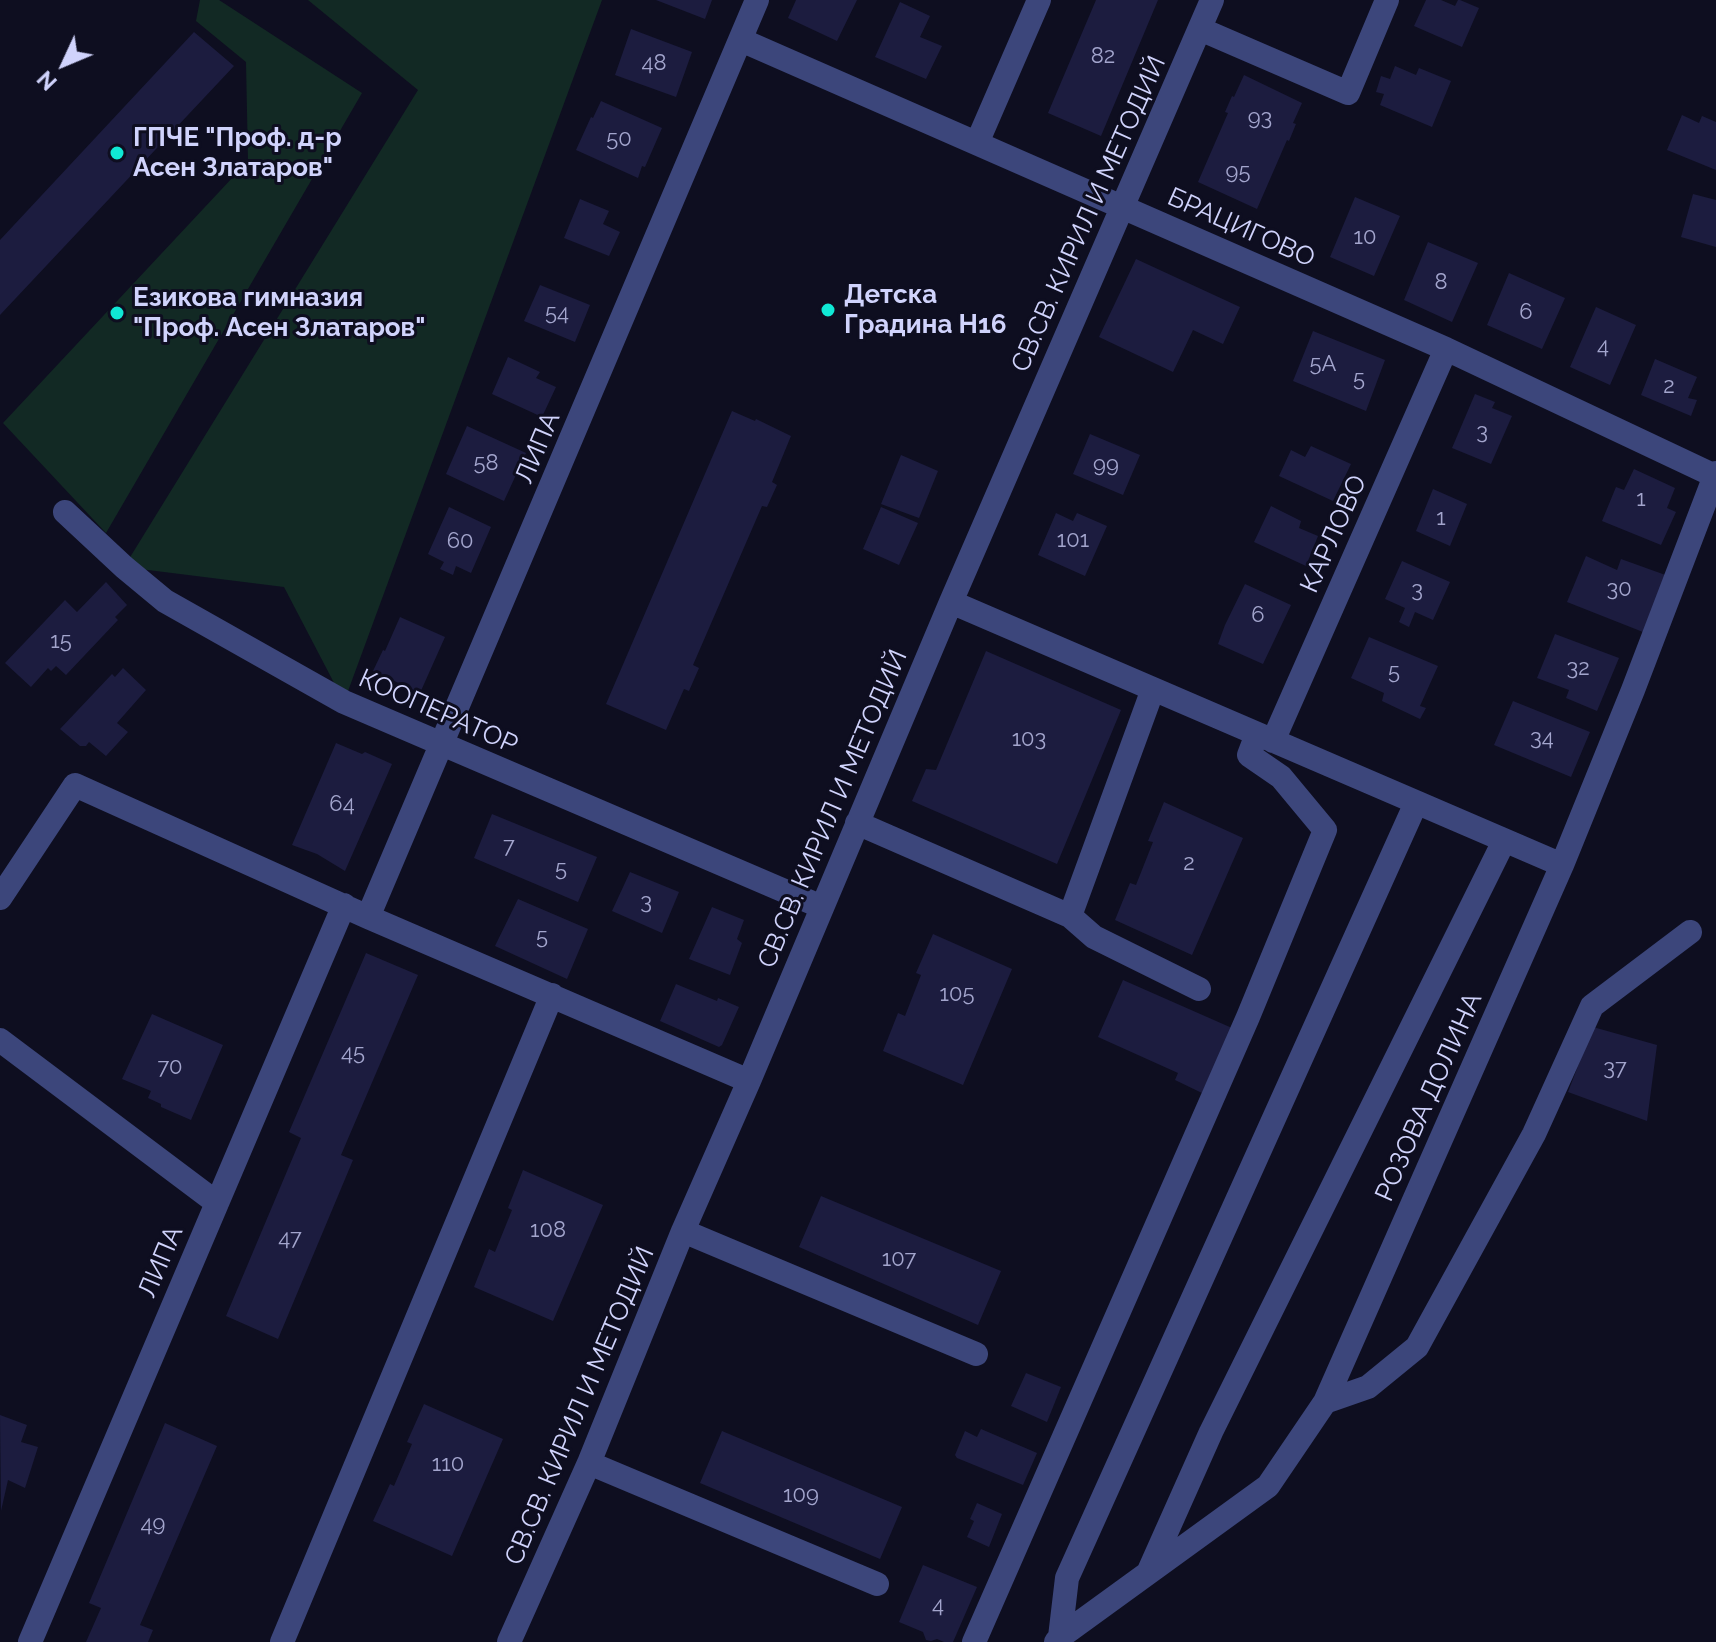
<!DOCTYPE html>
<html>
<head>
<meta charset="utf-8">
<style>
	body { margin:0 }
	#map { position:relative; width:1716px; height:1642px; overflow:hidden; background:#0e0e20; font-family:Raleway,sans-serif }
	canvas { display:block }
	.north { position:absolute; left:24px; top:24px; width:80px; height:80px; -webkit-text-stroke:6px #0e0e20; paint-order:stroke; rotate:226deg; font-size:22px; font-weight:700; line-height:32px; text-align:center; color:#d0d3fc }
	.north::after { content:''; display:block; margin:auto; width:28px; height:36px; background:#d0d3fc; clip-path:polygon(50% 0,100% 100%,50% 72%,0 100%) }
</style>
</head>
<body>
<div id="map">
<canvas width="1716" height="1642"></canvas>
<div class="north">N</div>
</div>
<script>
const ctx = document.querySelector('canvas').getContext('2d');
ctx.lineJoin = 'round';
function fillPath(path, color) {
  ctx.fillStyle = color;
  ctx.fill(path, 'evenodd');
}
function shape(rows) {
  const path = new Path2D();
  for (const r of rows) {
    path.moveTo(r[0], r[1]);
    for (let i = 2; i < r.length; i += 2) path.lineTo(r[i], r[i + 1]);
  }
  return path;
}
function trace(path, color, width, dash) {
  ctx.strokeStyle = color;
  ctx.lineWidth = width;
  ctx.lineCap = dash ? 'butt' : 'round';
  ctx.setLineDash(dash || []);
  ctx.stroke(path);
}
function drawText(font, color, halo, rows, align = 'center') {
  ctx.font = font + ' Raleway,sans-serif';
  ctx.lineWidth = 6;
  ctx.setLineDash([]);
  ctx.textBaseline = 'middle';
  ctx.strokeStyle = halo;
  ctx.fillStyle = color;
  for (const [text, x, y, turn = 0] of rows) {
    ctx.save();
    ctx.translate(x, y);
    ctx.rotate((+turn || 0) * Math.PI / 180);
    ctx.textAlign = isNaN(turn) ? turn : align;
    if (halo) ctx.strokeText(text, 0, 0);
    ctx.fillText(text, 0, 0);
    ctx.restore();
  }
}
const green = shape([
	[200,0,219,0,362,93,106,533,3,423,248,161,246,62,196,21],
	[308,0,602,0,344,702,284,587,124,567,418,90]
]);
const building = shape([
	[656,0,712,0,705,19],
	[796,0,857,0,837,41,788,18],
	[1096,0,1158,0,1101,136,1048,113],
	[1426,0,1441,0,1455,6,1458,0,1460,0,1479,8,1462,47,1414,26],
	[900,2,930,16,920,37,942,46,926,79,875,57],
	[631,29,692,52,676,97,615,75],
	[194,32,234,66,0,315,0,240],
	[1395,66,1416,75,1419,68,1451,81,1432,127,1380,105,1384,94,1376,92,1381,76,1390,79],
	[1244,75,1302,103,1293,123,1296,124,1289,141,1287,140,1257,209,1198,182,1228,113,1225,112,1232,96,1234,97],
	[601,101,662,128,645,167,642,166,638,178,576,150,591,117,593,118],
	[1682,115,1699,123,1702,116,1716,122,1716,170,1667,150],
	[1693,194,1716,200,1716,247,1681,237],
	[1355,197,1400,216,1374,276,1330,257],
	[580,199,609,211,603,224,620,232,609,256,564,238],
	[1428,242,1478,263,1452,322,1404,300],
	[1136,259,1240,307,1223,344,1193,330,1173,372,1099,337],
	[1509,273,1565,298,1542,349,1487,325],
	[540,285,590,305,575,342,524,321],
	[1596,307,1636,325,1610,385,1570,367],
	[1313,331,1385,360,1366,411,1293,381],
	[508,357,540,372,536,378,556,387,542,417,492,394],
	[1655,359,1697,377,1688,398,1697,400,1691,416,1641,395],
	[1475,394,1495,402,1492,408,1512,416,1491,464,1452,448],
	[732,411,755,421,756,419,791,436,772,482,777,485,767,507,762,506,693,665,699,668,689,691,684,689,666,730,606,704],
	[467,426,526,453,504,501,446,474],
	[1090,434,1140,455,1123,495,1073,474],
	[1311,446,1351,464,1333,501,1279,476,1291,450,1305,457],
	[901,455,938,471,919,518,881,504],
	[1634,469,1675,488,1667,508,1676,512,1661,545,1602,521,1616,487,1624,490],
	[1433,489,1467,504,1450,546,1416,531],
	[1271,506,1301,521,1299,528,1318,536,1306,566,1254,542],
	[449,507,491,527,471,573,456,566,453,575,440,569,444,562,428,554],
	[881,507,918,523,899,565,863,549],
	[1056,513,1073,521,1077,513,1107,526,1085,576,1038,555],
	[1586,556,1617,570,1621,559,1671,577,1648,634,1567,602],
	[1402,561,1450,582,1433,620,1415,612,1409,627,1399,622,1405,608,1385,599],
	[106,582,127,605,115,617,118,620,66,675,56,666,51,671,48,668,31,687,5,663,65,600,77,612],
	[1245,584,1291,605,1263,664,1218,644,1225,625],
	[400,617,445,637,420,693,373,671,383,650,385,651],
	[1555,634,1619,658,1597,711,1566,698,1569,690,1537,678],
	[1369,637,1438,666,1420,706,1426,708,1420,719,1382,701,1384,693,1351,678],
	[986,651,1121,710,1057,864,912,801,926,769,936,770],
	[123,668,146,690,117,723,128,732,106,756,89,742,86,746,80,746,60,729,112,674,115,677],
	[1513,701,1590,732,1571,777,1494,745],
	[336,743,362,754,365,752,392,764,345,871,317,854,292,845],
	[1164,802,1243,838,1192,955,1115,920,1130,883,1136,885,1153,842,1148,841],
	[492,814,597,857,578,902,474,858],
	[630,872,679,892,662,933,612,911],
	[518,899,588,929,567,979,495,946],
	[712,907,744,920,737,939,742,943,730,975,689,959],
	[933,934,1012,969,963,1085,883,1051,898,1013,905,1016,921,975,916,973],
	[366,953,418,975,341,1155,353,1160,278,1339,226,1316,301,1138,289,1132],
	[1123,980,1232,1028,1202,1093,1175,1080,1178,1073,1098,1037],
	[676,984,717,1001,718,998,739,1007,722,1045,719,1047,660,1021],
	[152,1014,223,1045,191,1120,161,1107,161,1104,148,1098,151,1091,122,1079],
	[1593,1027,1657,1045,1647,1121,1568,1092],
	[523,1170,603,1205,553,1321,474,1287,489,1249,495,1252,512,1210,508,1208],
	[821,1196,1001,1271,978,1325,799,1247],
	[1026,1373,1061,1387,1047,1422,1011,1406],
	[424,1404,503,1439,452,1556,373,1521,390,1484,394,1486,412,1444,407,1442],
	[0,1415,27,1425,21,1442,38,1447,25,1488,8,1480,1,1511],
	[165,1423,217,1446,140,1625,153,1630,148,1642,86,1642,101,1608,89,1603],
	[981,1429,1037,1453,1023,1485,957,1458,955,1455,965,1431,977,1437],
	[722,1431,902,1507,880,1559,700,1483],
	[977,1503,1002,1514,989,1547,967,1537,974,1521,970,1519],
	[923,1565,977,1587,953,1642,944,1642,937,1639,931,1641,926,1640,923,1632,899,1622]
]);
const minor = shape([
	[1200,29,1348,93,1387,0],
	[741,40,1446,349,1715,476],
	[977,143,1039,0],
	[65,512,124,567,165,601,344,702,822,907],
	[951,602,1562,865],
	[1153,689,1070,916,1094,937,1199,989],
	[1273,741,1446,349],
	[857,823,1070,916],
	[0,898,75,785,368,917,749,1081],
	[368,917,757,0],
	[0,1040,217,1203],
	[683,1231,976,1354],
	[1325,1402,1368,1387,1417,1347,1534,1134,1592,1006,1690,932],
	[589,1463,877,1584],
	[1149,1571,1211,1432,1504,841],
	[1060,1637,1067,1578,1416,803],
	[30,1642,344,905],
	[282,1642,552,995],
	[509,1642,589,1463,683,1231,749,1081,951,602,1212,0],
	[974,1642,1248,1017,1325,830,1281,777,1249,755,1257,734],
	[1056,1642,1060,1637,1268,1486,1325,1402,1562,865,1633,690,1716,473]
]);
const markers = [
	[117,153,8,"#10e8d5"],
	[828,310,8,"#10e8d5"],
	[117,313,8,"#10e8d5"]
];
const numberNames = [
	["82",1103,56],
	["48",654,63],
	["93",1260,118],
	["50",619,139],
	["95",1238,172],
	["10",1365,237],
	["8",1441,282],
	["6",1526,312],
	["54",557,313],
	["4",1603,346],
	["5А",1323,364],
	["5",1359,379],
	["2",1669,386],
	["3",1482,432],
	["58",486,463],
	["99",1106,465],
	["1",1641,499],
	["1",1441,518],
	["101",1073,540],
	["60",460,541],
	["30",1619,589],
	["3",1417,590],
	["6",1258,615],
	["15",61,641],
	["32",1578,668],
	["5",1394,672],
	["34",1542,738],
	["103",1029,739],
	["64",342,804],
	["7",509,846],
	["2",1189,863],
	["5",561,869],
	["3",646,902],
	["5",542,937],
	["105",957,994],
	["45",353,1053],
	["70",170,1067],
	["37",1615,1068],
	["108",548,1230],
	["47",290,1238],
	["107",899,1259],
	["110",448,1464],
	["109",801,1495],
	["49",153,1524],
	["4",938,1605]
];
const poiNames = [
	["ГПЧЕ \"Проф. д-р",133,138],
	["Асен Златаров\"",133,168],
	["Детска",844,295],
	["Градина Н16",844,325],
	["Езикова гимназия",133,298],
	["\"Проф. Асен Златаров\"",133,328]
];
const streetNames = [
	["СВ.СВ. КИРИЛ И МЕТОДИЙ",1089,214,-66],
	["БРАЦИГОВО",1241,228,24],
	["ЛИПА",538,448,-67],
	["КАРЛОВО",1334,534,-66],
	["КООПЕРАТОР",438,712,24],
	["СВ.СВ. КИРИЛ И МЕТОДИЙ",833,809,-67],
	["РОЗОВА ДОЛИНА",1429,1097,-66],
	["ЛИПА",161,1262,-67],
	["СВ.СВ. КИРИЛ И МЕТОДИЙ",580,1406,-67]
];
fillPath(green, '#122924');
fillPath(building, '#1c1c3f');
trace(minor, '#3c467b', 24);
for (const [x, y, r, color] of markers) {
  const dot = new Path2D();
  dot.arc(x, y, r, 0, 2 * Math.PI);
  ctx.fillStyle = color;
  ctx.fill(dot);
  trace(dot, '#0e0e20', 3);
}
drawText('22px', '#a3a5cd', null, numberNames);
drawText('bold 26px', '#d0d3fc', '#0e0e20', poiNames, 'left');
drawText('26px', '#d0d3fc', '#0e0e20', streetNames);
</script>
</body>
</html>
